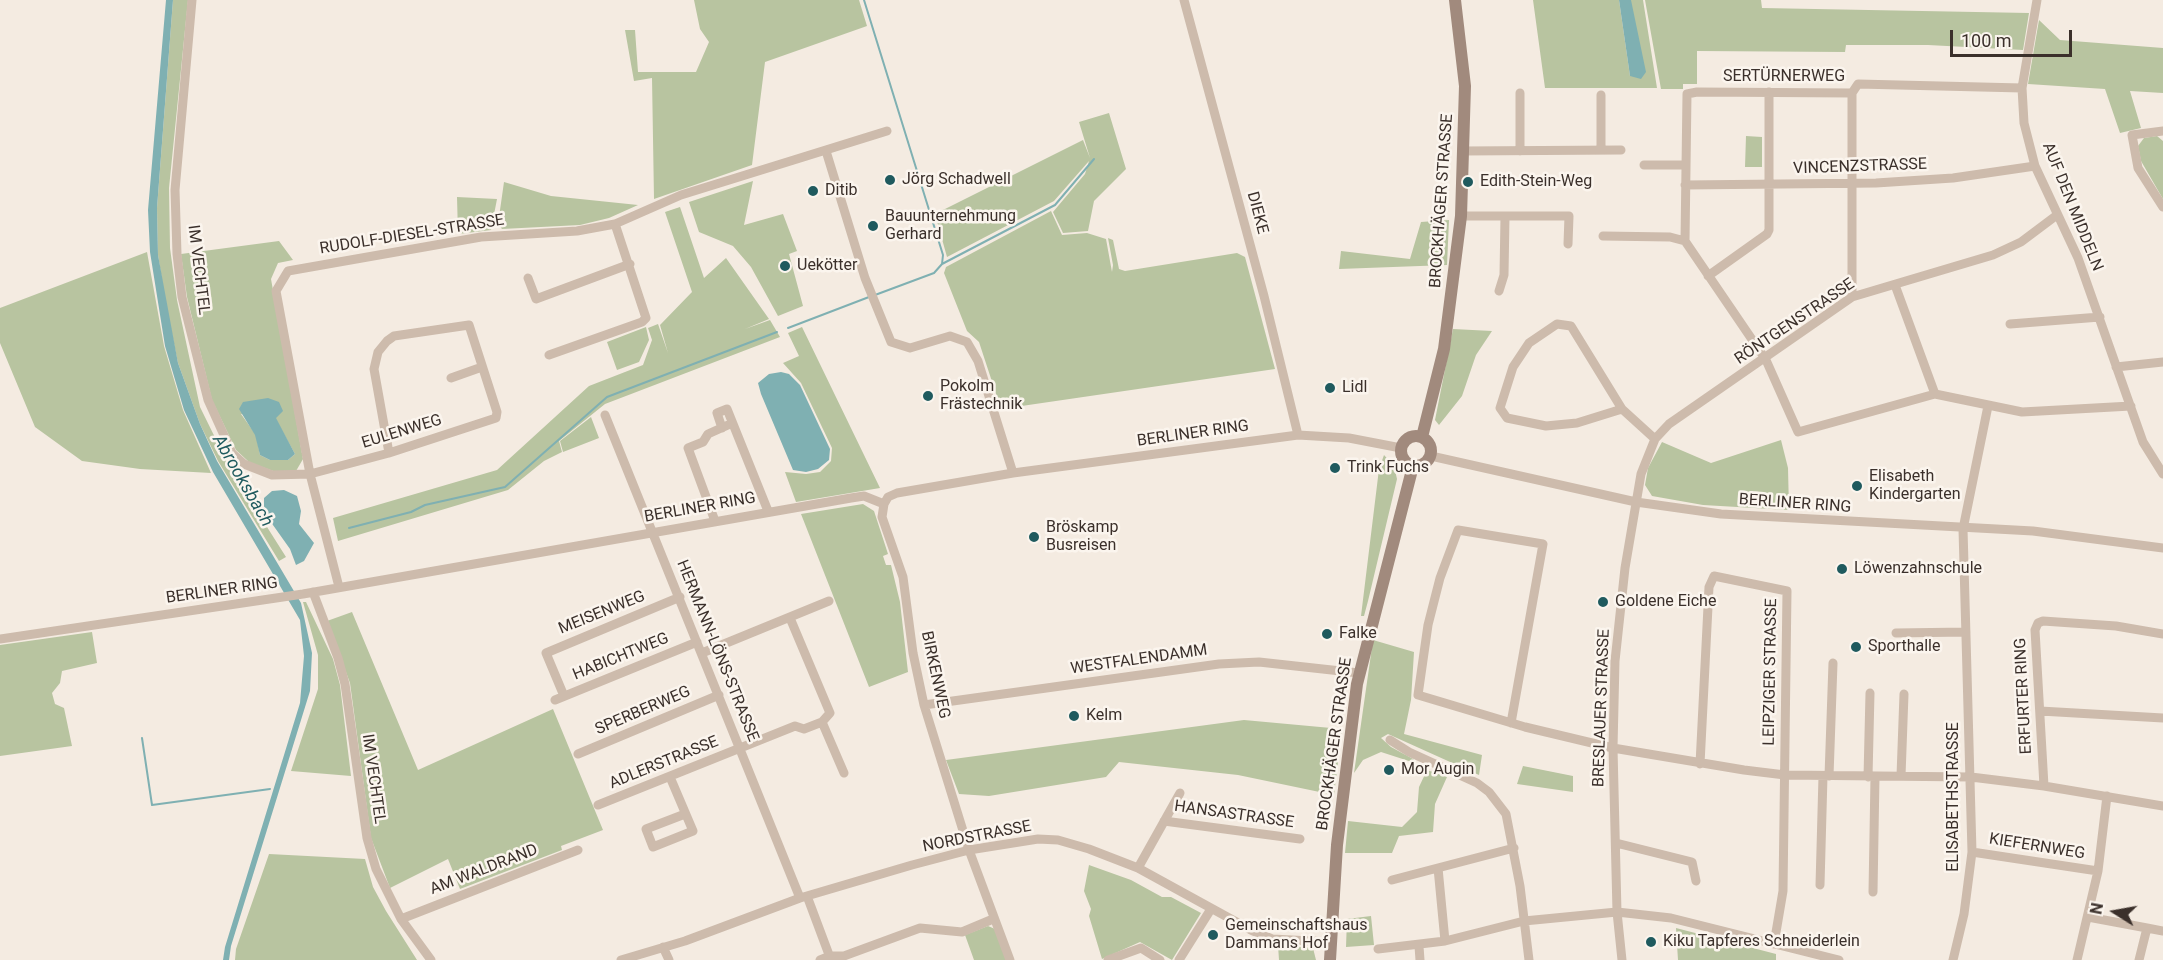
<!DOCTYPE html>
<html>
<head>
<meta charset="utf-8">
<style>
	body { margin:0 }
	#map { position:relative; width:2163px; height:960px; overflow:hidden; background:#f4ebe1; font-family:Roboto,sans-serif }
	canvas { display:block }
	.north { position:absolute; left:2085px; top:882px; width:60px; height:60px; -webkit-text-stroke:4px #fbf5ee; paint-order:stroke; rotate:281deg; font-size:16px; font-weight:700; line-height:24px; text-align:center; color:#3b302b }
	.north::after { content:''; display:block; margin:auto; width:21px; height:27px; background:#3b302b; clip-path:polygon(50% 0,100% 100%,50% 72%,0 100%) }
	.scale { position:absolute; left:1950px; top:30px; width:122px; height:27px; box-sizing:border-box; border:3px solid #3b302b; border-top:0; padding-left:8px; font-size:18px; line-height:21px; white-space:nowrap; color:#3b302b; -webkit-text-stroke:4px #fbf5ee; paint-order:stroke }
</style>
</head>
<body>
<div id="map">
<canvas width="2163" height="960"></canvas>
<div class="north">N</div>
<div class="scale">100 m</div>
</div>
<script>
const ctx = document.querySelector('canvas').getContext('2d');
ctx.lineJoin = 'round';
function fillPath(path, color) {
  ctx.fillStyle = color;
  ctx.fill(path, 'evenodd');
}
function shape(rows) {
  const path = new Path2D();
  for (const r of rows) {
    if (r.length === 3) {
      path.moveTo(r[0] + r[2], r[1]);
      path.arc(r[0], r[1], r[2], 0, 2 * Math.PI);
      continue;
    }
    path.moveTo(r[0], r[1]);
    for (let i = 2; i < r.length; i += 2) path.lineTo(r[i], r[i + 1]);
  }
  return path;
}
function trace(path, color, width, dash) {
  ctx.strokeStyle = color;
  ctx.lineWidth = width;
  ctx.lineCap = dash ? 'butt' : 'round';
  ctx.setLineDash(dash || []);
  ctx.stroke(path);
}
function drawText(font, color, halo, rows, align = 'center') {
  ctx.font = font + ' Roboto,sans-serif';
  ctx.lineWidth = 5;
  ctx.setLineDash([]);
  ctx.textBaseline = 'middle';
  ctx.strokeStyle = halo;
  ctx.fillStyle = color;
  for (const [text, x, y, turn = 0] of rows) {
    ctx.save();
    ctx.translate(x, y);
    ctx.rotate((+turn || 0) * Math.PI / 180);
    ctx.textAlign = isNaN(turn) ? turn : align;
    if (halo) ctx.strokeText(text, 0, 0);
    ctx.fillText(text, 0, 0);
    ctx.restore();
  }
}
const green = shape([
	[173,0,188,0,169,188,170,248,177,300,200,407,231,470,286,557,279,561,218,461,200,424,178,363,166,305,158,255,157,208],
	[694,0,859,0,867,26,765,62,752,165,654,199,652,78,634,81,625,30,635,30,638,72,696,72,709,42,700,29],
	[1533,0,1619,0,1630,76,1631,0,1643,0,1657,88,1545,88],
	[1645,0,1761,0,1762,8,2029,13,2023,50,1928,45,1846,45,1845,52,1697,51,1697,84,1683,84,1683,89,1661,89],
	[2039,20,2060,40,2163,48,2163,93,2130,91,2141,128,2120,133,2105,89,2028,84],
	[1109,113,1126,169,1094,201,1088,231,1063,233,1053,212,1085,174,1089,161,1054,201,947,257,935,214,1083,140,1090,158,1079,122],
	[1746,136,1762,137,1762,167,1745,167],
	[2157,136,2163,141,2163,199,2141,161,2138,146,2144,138],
	[753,181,744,225,783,214,797,251,789,254,803,306,778,316,751,267,733,246,699,232,689,202],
	[504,182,551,196,638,205,609,218,580,225,502,229,498,224],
	[457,197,497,199,491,230,458,234],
	[680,207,704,278,726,258,769,319,745,329,770,320,780,337,605,404,559,441,562,452,544,461,508,490,338,541,333,518,497,470,589,386,643,365,652,340,648,328,658,324,668,353,660,325,692,292,665,212],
	[1051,211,1062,235,1087,233,1106,239,1112,272,1113,265,1108,238,1113,240,1119,269,1125,271,1237,253,1245,257,1275,369,1001,409,979,342,967,331,944,273,946,267],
	[1449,220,1447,265,1339,269,1341,251,1410,259,1421,222],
	[279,241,293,260,278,263,271,279,303,459,296,471,273,471,249,462,236,450,212,400,187,297,181,254],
	[241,414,275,418,295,454,288,460,270,460,260,455,256,435],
	[147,252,164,346,183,410,211,473,140,469,82,461,35,427,0,343,0,308],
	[646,327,649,340,639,362,617,370,607,342],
	[802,327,880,488,796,502,785,472,806,474,820,472,831,461,832,448,801,383,783,363,799,356,788,333],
	[1453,329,1492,331,1476,355,1462,396,1439,425,1435,420],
	[591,417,599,438,563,452,560,441],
	[1781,440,1788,468,1789,510,1703,505,1652,496,1645,485,1648,468,1662,442,1711,463],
	[1384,455,1394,466,1397,479,1368,601,1364,616,1361,616,1379,469],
	[863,504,874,511,888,554,883,556,886,565,891,565,900,602,908,672,869,687,801,514],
	[303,602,306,602,333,659,340,685,351,776,291,771,318,689,318,655],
	[352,612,418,770,553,709,603,830,561,846,562,850,460,889,448,859,390,888,371,838,350,683,327,621],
	[92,632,97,663,62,671,60,683,52,693,55,704,64,708,72,746,0,756,0,645],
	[1373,640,1414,652,1411,700,1404,734,1482,755,1479,775,1388,734,1381,738,1391,747,1415,760,1415,763,1381,752,1363,760,1354,773],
	[1244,720,1342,729,1334,795,1238,775,1119,762,1106,777,989,796,959,794,946,760],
	[1523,766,1573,776,1573,792,1517,784],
	[1427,770,1447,777,1435,804,1433,832,1399,836,1392,853,1345,853,1348,821,1402,827,1417,812,1419,787],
	[269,854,365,859,373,887,386,911,417,960,235,960,236,949],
	[1089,865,1131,880,1162,897,1171,897,1201,913,1172,960,1140,942,1102,959,1089,916,1091,909,1084,891],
	[1371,916,1374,945,1346,947,1347,919],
	[988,926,995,929,1007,960,974,960,965,935],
	[1676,928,1776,954,1776,960,1678,960],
	[1278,945,1313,948,1316,960,1279,960]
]);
const water = shape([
	[166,0,173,0,157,208,158,255,178,363,200,424,217,461,301,603,312,653,310,691,231,946,229,960,223,960,225,947,300,703,304,656,300,620,213,472,184,410,165,346,150,252,148,210],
	[1619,0,1631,0,1646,72,1641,79,1630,76],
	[781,372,789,374,800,385,830,449,829,460,818,469,806,472,793,470,761,394,758,383,769,374],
	[268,398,279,402,283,411,276,418,295,454,288,460,270,460,260,455,255,435,239,409,243,402],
	[284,490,297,496,301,511,299,524,314,543,304,561,296,565,290,549,268,518,264,506,264,498,272,491]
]);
const stream = shape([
	[864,0,943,255,942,264,934,273,875,295],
	[942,264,1055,205,1094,159],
	[788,328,869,297],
	[349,528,411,512,425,505,505,487,607,397,777,332],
	[142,738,152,805,270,789]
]);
const street = shape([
	[192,0,175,190,177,254,182,297,208,400,232,453,244,464,272,475,310,474,389,453,496,418,497,412,469,325,394,336,387,341,378,352,374,369,389,453],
	[1184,0,1264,296,1298,435],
	[2037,0,2022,88,2024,123,2035,166,2078,258,2143,442,2163,474],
	[1852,93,1852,297],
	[1852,93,1858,84,2022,88],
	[2163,131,2132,135,2138,168,2163,207],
	[1601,150,1601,95],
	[826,151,865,278,891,342,910,348,950,336,967,342,978,361,1013,473],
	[1463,151,1621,150],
	[1520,151,1520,93],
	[1644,165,1685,165],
	[1685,185,1876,183,1953,178,2035,166],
	[1461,216,1569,216,1568,244],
	[1603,236,1670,237,1685,241,1766,360,1798,432,1935,394,2022,412,2131,406],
	[1685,241,1687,94,1697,92,1852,93],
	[1708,276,1767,234,1769,230,1769,92],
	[528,278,536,299,630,264],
	[1895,285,1935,394],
	[1499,291,1504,275,1505,217],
	[2010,324,2100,317],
	[549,355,642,322,646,318,615,224],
	[2116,367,2163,362],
	[451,378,482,367],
	[1622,409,1577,423,1546,426,1507,418,1500,408,1513,367,1529,343,1557,324,1571,326,1622,409,1655,439],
	[605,415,800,898],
	[722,428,717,413,727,409,768,511],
	[1431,456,1636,502,1721,514,2033,531,2163,548],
	[715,521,688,448,703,442,708,434,728,425],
	[1910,568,1964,568],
	[339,587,310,474,276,291,288,271,481,237,577,231,615,224,681,195,887,131],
	[313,592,338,658,345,684,367,838,376,869,401,919,431,960],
	[1896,633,1966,632],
	[0,639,303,594,851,498,864,496,884,504],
	[702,653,829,601],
	[564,696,546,653,680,597],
	[555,700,697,642],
	[924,705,1219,664,1259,662,1359,673],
	[2040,711,2163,718],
	[822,722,844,773],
	[1511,723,1543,544,1458,530,1440,578,1428,625,1418,695,1525,727,1613,748,1744,770,1785,775,1971,777,2044,786,2163,806],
	[1390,740,1409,752,1477,783,1489,792,1506,814,1520,886,1529,960],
	[578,754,719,695],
	[1700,764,1709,587,1714,576,1787,591,1783,891,1774,944],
	[1829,776,1833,663],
	[1901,776,1904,694],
	[670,777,693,831,653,847,646,829,685,814],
	[1868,777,1870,693],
	[2044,786,2035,630,2038,623,2043,621,2116,626,2163,634],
	[598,805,795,726,804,729,822,722,830,713,790,618],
	[1164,821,1300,839],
	[1616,843,1692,862,1696,881],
	[1972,852,2098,871],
	[1138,868,1180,793],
	[1438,868,1445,941],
	[1392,880,1514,848],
	[1820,885,1823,776],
	[1873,892,1875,777],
	[807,896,831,960],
	[2088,917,2147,928,2139,960],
	[401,919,578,850],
	[2147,928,2163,931],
	[1419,946,1420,960],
	[663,947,669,960],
	[1378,949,1445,941,1524,921,1617,912,1671,918,1839,960],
	[621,960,685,941,800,898,912,865,969,850,1038,839,1058,840,1089,849,1138,868,1251,930,1272,939,1331,942],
	[820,960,830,956,844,956,920,928,962,932,993,919],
	[1010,960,969,850,924,705,913,653,903,577,882,517,884,504,888,497,897,493,1013,473,1298,435,1349,438,1401,448],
	[1108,960,1141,948,1160,960],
	[1179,960,1211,909],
	[1622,960,1617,912,1613,748,1615,661,1625,568,1641,474,1655,439,1669,424,1852,297,1993,255,2021,242,2057,215],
	[1953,960,1964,914,1972,852,1963,529,1988,406],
	[2077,960,2098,871,2107,796]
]);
const secondary = shape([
	[1416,451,15],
	[1422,437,1444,349,1461,216,1465,86,1455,0],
	[1330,960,1337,845,1357,684,1413,466]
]);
const markers = [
	[890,180,6,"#1f5a5e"],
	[1468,182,6,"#1f5a5e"],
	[813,191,6,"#1f5a5e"],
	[873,226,6,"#1f5a5e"],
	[785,266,6,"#1f5a5e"],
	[1330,388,6,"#1f5a5e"],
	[928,396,6,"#1f5a5e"],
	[1335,468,6,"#1f5a5e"],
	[1857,486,6,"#1f5a5e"],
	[1034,537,6,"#1f5a5e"],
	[1842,569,6,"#1f5a5e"],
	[1603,602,6,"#1f5a5e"],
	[1327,634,6,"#1f5a5e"],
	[1856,647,6,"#1f5a5e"],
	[1074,716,6,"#1f5a5e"],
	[1389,770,6,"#1f5a5e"],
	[1213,935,6,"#1f5a5e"],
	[1651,942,6,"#1f5a5e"]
];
const streetNames = [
	["SERTÜRNERWEG",1784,77],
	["VINCENZSTRASSE",1860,167,-2],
	["BROCKHÄGER STRASSE",1442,201,-86],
	["AUF DEN MIDDELN",2072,207,68],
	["DIEKE",1257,213,75],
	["RUDOLF-DIESEL-STRASSE",412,235,-9],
	["IM VECHTEL",198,270,83],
	["RÖNTGENSTRASSE",1795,322,-34],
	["EULENWEG",402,432,-17],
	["BERLINER RING",1193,434,-8],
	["BERLINER RING",1795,504,4],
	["BERLINER RING",700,508,-10],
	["BERLINER RING",222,591,-8],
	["MEISENWEG",602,613,-22],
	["HERMANN-LÖNS-STRASSE",717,651,68],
	["HABICHTWEG",621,657,-22],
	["WESTFALENDAMM",1139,660,-8],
	["LEIPZIGER STRASSE",1771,672,-89],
	["BIRKENWEG",935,675,78],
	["ERFURTER RING",2024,696,-93],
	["BRESLAUER STRASSE",1602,708,-88],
	["SPERBERWEG",643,711,-23],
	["BROCKHÄGER STRASSE",1335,744,-82],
	["ADLERSTRASSE",664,763,-22],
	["IM VECHTEL",373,779,82],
	["ELISABETHSTRASSE",1954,797,-90],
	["HANSASTRASSE",1234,815,8],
	["NORDSTRASSE",977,837,-11],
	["KIEFERNWEG",2037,847,9],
	["AM WALDRAND",484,870,-21]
];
const poiNames = [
	["Jörg Schadwell",902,180],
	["Edith-Stein-Weg",1480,182],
	["Ditib",825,191],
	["Bauunternehmung",885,217],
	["Gerhard",885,235],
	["Uekötter",797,266],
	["Pokolm",940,387],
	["Frästechnik",940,405],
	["Lidl",1342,388],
	["Trink Fuchs",1347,468],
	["Elisabeth",1869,477],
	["Kindergarten",1869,495],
	["Bröskamp",1046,528],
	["Busreisen",1046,546],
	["Löwenzahnschule",1854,569],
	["Goldene Eiche",1615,602],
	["Falke",1339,634],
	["Sporthalle",1868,647],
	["Kelm",1086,716],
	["Mor Augin",1401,770],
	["Gemeinschaftshaus",1225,926],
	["Dammans Hof",1225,944],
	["Kiku Tapferes Schneiderlein",1663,942]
];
const waterNames = [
	["Abrooksbach",242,481,60]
];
fillPath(green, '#b8c4a0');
fillPath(water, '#7fb0b2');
trace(stream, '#7fb0b2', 2);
trace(street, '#cdbbac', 9);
trace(secondary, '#a18a7d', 12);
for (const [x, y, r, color] of markers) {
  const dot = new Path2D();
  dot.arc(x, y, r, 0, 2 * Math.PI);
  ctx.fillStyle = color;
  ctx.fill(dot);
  trace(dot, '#fbf5ee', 2);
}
drawText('16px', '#3b302b', '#fbf5ee', streetNames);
drawText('16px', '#3b302b', '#fbf5ee', poiNames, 'left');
drawText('italic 18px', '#1f5a5e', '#fbf5ee', waterNames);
</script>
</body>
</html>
